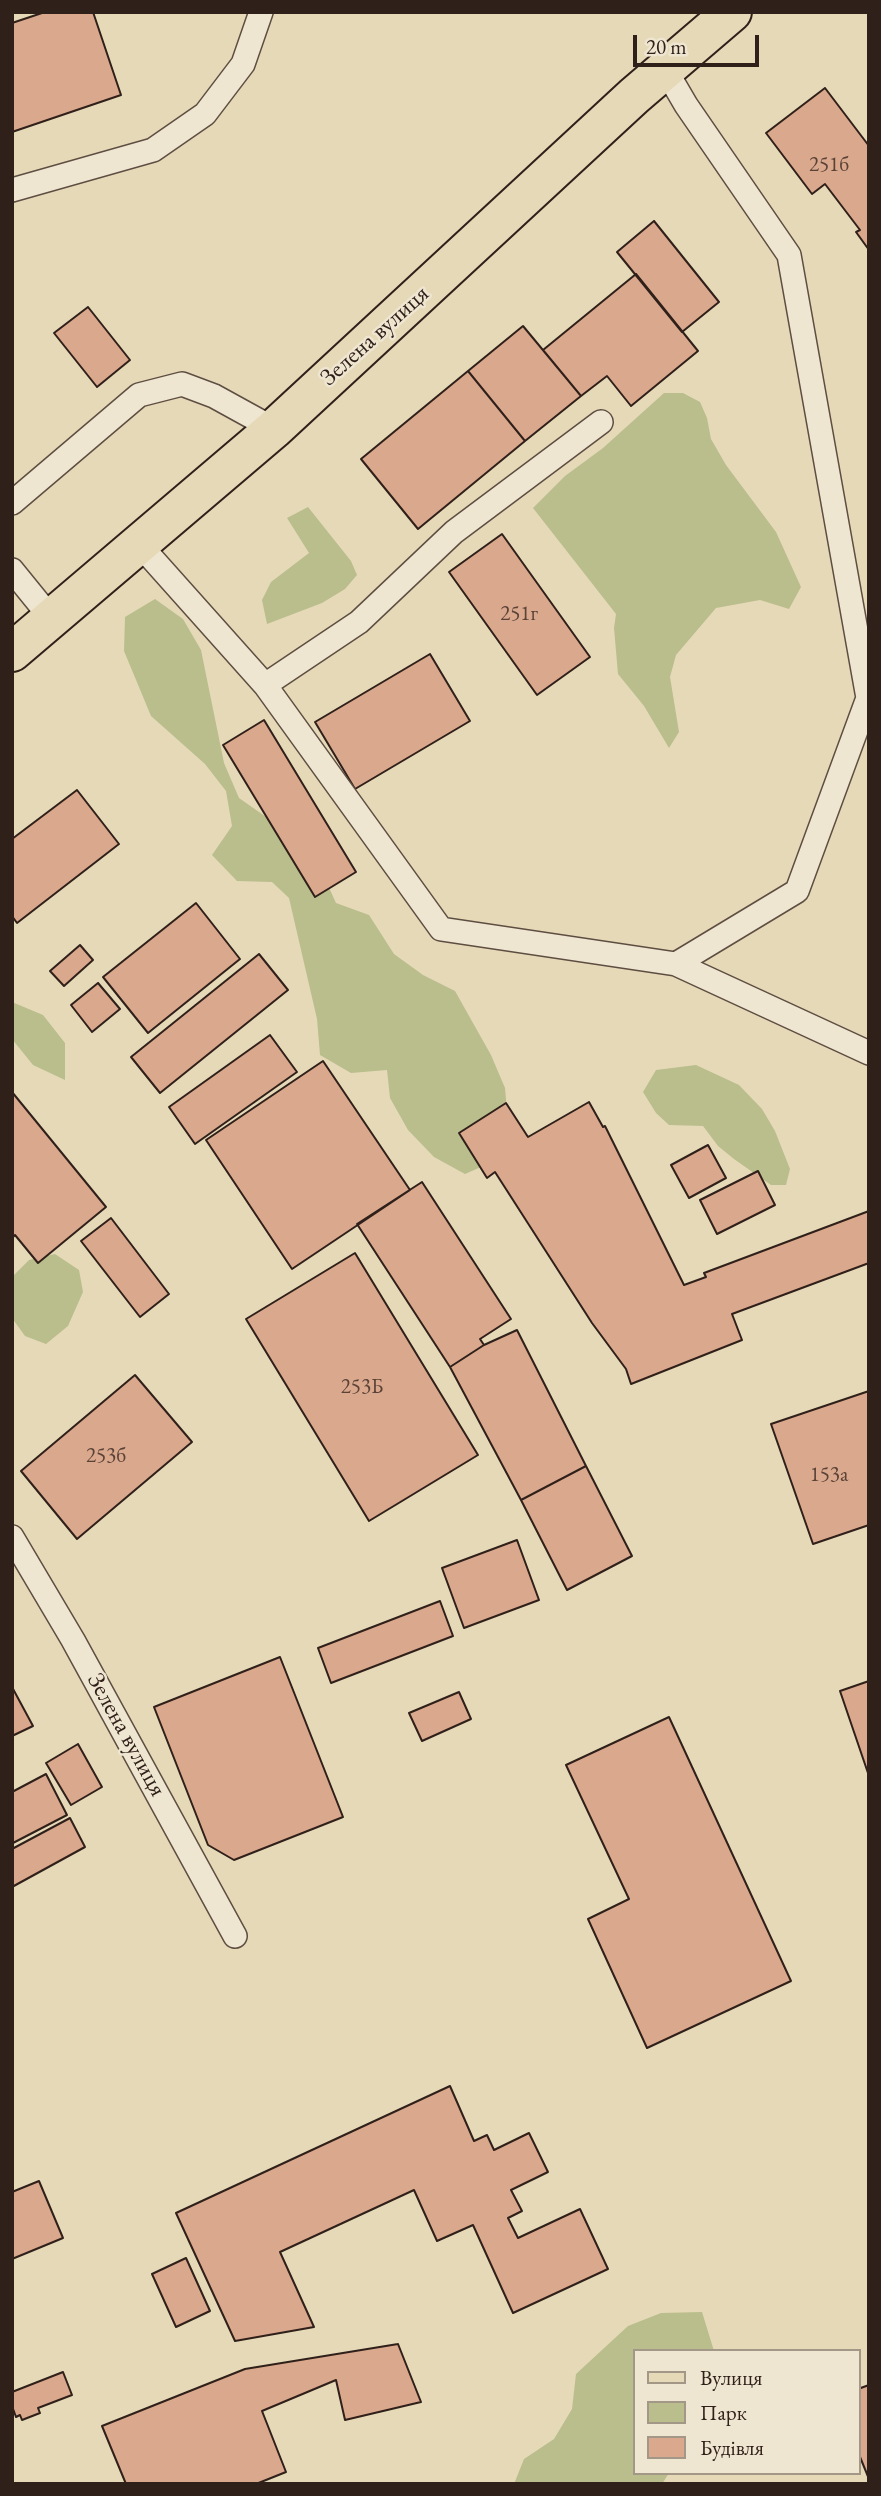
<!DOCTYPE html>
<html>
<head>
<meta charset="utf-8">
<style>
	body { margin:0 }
	#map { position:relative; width:881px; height:2496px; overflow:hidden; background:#e6d9b8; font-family:"EB Garamond",serif }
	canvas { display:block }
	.frame { position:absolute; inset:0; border:14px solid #30201a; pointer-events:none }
	.legend { position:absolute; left:633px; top:2349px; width:228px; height:126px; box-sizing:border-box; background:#efe6d1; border:2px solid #a39788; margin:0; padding:9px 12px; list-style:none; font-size:21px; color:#30201a }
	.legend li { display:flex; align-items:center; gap:14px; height:35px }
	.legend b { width:35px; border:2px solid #a39788 }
	.scale { position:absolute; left:633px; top:35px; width:126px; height:32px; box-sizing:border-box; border:4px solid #30201a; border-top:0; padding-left:9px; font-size:21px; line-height:24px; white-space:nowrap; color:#30201a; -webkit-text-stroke:5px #efe6d1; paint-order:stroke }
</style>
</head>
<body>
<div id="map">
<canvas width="881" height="2496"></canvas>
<div class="frame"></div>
<ul class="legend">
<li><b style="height:9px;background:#e6d9b8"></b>Вулиця</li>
<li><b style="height:19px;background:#b9be8c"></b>Парк</li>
<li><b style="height:19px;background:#daa88d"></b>Будівля</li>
</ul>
<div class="scale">20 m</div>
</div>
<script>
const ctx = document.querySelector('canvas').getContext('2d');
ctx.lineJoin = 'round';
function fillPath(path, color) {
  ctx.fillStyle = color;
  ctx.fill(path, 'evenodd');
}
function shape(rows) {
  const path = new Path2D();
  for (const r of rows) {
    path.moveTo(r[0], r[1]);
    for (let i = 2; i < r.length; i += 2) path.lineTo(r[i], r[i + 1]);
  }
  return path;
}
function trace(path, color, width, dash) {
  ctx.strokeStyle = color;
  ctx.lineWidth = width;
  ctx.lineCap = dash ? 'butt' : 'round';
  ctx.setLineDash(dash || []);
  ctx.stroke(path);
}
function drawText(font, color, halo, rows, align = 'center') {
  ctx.font = font + ' "EB Garamond",serif';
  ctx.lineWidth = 5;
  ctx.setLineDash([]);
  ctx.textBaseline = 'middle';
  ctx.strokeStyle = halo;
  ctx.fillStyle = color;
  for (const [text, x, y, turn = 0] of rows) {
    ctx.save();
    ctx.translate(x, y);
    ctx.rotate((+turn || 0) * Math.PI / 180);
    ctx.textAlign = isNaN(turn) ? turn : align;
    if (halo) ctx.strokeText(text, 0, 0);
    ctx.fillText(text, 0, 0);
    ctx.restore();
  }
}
const green = shape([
	[664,393,683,393,700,402,707,418,711,439,726,465,776,532,801,587,789,609,760,600,716,608,676,655,670,677,679,732,669,748,644,706,618,674,614,628,616,614,533,508,565,476,603,448],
	[308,507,351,561,357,575,345,589,322,603,267,624,262,600,271,582,309,553,287,518],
	[155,599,183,619,201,650,224,763,239,798,299,840,321,870,336,903,369,915,394,954,423,975,455,991,491,1055,505,1088,508,1123,499,1159,465,1174,434,1157,408,1130,390,1098,387,1070,351,1073,320,1055,317,1019,289,898,272,882,237,881,212,855,232,826,226,791,205,764,151,716,124,651,125,617],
	[12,1002,43,1015,65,1043,65,1080,33,1065,12,1039],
	[696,1065,739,1085,762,1109,775,1131,790,1169,786,1185,771,1185,734,1159,718,1146,703,1126,669,1125,656,1113,643,1092,656,1070],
	[55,1254,79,1270,83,1292,68,1326,46,1344,25,1336,12,1318,12,1277,29,1260],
	[702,2312,714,2351,634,2351,634,2473,669,2473,662,2484,514,2484,524,2459,554,2439,572,2409,576,2374,628,2326,661,2313]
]);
const building = shape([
	[45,12,93,12,121,95,12,132,12,23,45,12],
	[825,88,869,146,869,250,856,232,860,230,825,184,812,194,766,133,825,88],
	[654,221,719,302,682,332,617,252,654,221],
	[636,274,698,351,631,406,607,376,581,396,543,350,636,274],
	[88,307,130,360,97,387,54,333,88,307],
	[523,326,581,396,525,441,468,371,523,326],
	[468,371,525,441,418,529,361,459,468,371],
	[502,534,590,657,537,695,449,572,502,534],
	[430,654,470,721,355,789,315,722,430,654],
	[264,720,356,872,315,897,223,745,264,720],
	[77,790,119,844,17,923,12,916,12,839,77,790],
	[196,903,240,959,148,1033,103,977,196,903],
	[80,945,93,960,64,986,50,971,80,945],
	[259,954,288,990,160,1093,131,1057,259,954],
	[98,983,120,1009,92,1032,71,1005,98,983],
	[270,1035,297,1072,195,1144,169,1107,270,1035],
	[323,1061,410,1190,292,1269,206,1140,323,1061],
	[12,1092,106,1207,38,1263,15,1235,12,1238,12,1092],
	[589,1102,603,1127,605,1126,684,1285,706,1277,704,1273,869,1211,869,1263,732,1314,742,1340,631,1384,626,1369,592,1323,495,1172,487,1178,459,1133,506,1103,528,1137,589,1102],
	[708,1145,726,1178,689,1198,671,1165,708,1145],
	[758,1171,775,1205,717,1234,700,1200,758,1171],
	[422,1182,511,1319,480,1339,484,1345,450,1367,357,1224,422,1182],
	[111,1218,169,1294,140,1317,81,1241,111,1218],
	[355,1253,478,1455,369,1521,246,1319,355,1253],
	[517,1330,586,1466,521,1500,450,1367,484,1345,517,1330],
	[135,1375,192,1442,77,1539,21,1471,135,1375],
	[869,1391,869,1525,813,1544,771,1424,869,1391],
	[586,1466,632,1556,567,1590,521,1500,586,1466],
	[517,1540,539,1600,464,1628,442,1568,517,1540],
	[440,1601,453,1636,331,1683,318,1648,440,1601],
	[280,1657,343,1817,234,1860,208,1845,154,1707,280,1657],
	[869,1681,869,1776,840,1691,869,1681],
	[12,1687,33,1726,12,1736,12,1687],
	[459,1692,471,1719,422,1741,409,1713,459,1692],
	[669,1717,791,1981,647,2048,588,1919,629,1899,566,1765,669,1717],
	[78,1744,102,1787,71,1805,46,1763,78,1744],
	[46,1774,67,1815,13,1843,12,1792,46,1774],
	[70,1818,85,1847,12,1887,12,1849,70,1818],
	[450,2086,474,2141,487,2135,494,2150,529,2133,548,2172,511,2190,522,2211,508,2218,518,2238,580,2209,608,2269,513,2313,473,2225,437,2241,414,2190,280,2252,314,2327,235,2341,176,2213,450,2086],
	[39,2181,63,2238,12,2259,12,2192,39,2181],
	[186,2258,210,2311,176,2327,152,2274,186,2258],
	[398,2344,421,2402,345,2420,336,2380,262,2411,286,2472,256,2484,126,2484,102,2426,245,2369,398,2344],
	[63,2372,72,2395,38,2408,40,2413,22,2420,20,2415,16,2417,12,2406,12,2392,63,2372],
	[869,2385,869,2479,858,2452,858,2389,869,2385]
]);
const service = shape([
	[12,190,153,150,205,114,243,64,261,12],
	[12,503,139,395,182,384,214,396,274,429],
	[140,545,265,685,441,929,676,964,797,891,868,698,789,255,686,105,665,69],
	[12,570,51,618],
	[265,685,359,622,454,532,601,422],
	[676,964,869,1053],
	[12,1537,73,1640,235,1936]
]);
const primary = shape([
	[12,652,274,429,634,96,732,12]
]);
const numberNames = [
	["251б",829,165],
	["251г",519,614],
	["253Б",362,1387],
	["253б",106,1456],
	["153а",829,1475]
];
const streetNames = [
	["Зелена вулиця",375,336,-42],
	["Зелена вулиця",126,1735,61]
];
fillPath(green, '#b9be8c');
fillPath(building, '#daa88d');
trace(building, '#30201a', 2);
trace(service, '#5e4e42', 26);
trace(primary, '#30201a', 42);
trace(service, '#efe6d1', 23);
trace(primary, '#e6d9b8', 38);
drawText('21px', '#5a4237', null, numberNames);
drawText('24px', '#30201a', '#efe6d1', streetNames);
</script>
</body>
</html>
